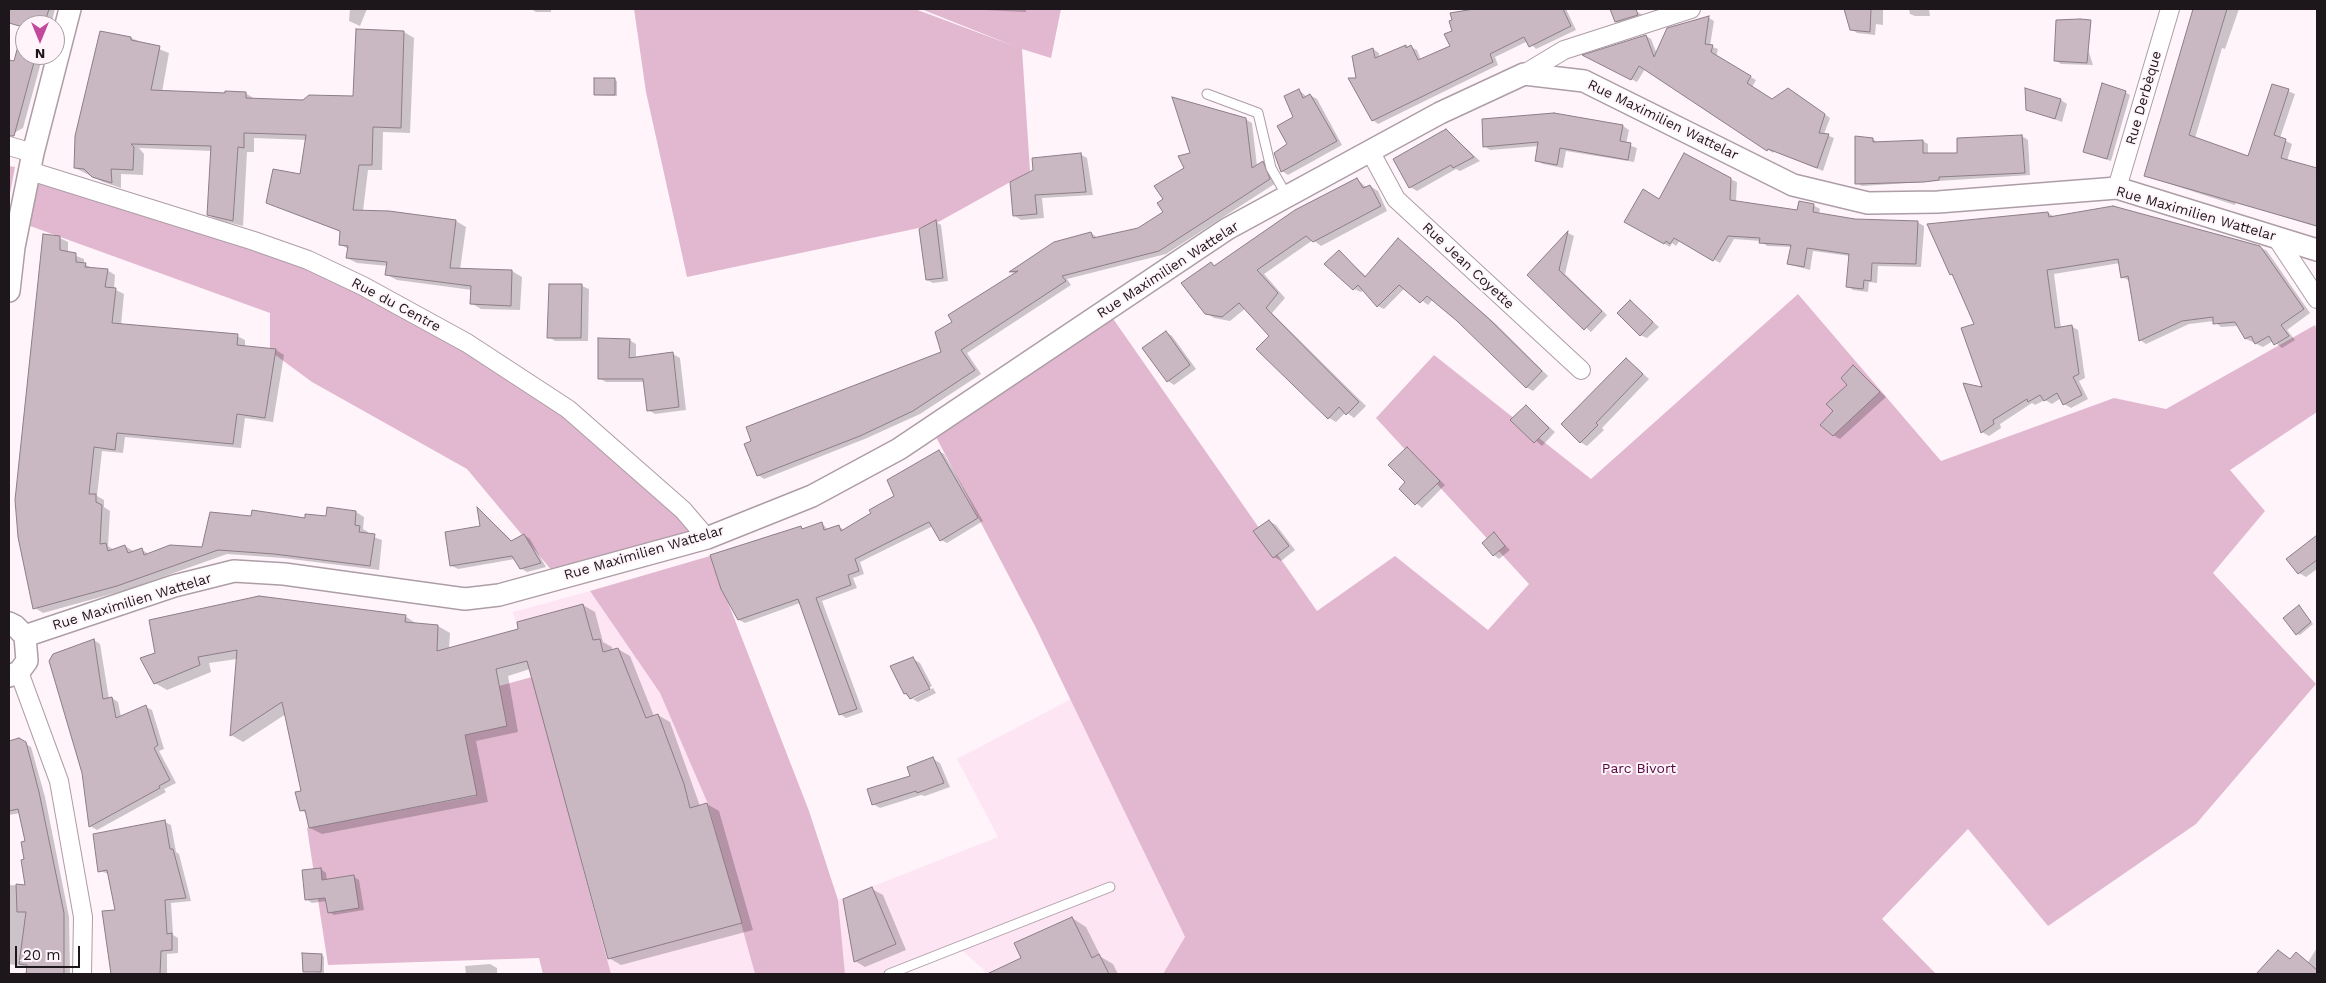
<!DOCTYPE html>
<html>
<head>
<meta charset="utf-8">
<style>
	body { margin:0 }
	#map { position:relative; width:2326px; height:983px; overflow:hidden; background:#fff4fa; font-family:"Work Sans",sans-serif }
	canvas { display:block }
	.frame { position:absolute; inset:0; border:10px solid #1d171b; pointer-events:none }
	.north { position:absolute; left:15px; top:15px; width:50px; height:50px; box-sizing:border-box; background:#fff4fa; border:1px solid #a59ca1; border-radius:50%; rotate:180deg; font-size:14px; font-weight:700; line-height:20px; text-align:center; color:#1d171b }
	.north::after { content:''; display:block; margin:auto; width:18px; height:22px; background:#c2499c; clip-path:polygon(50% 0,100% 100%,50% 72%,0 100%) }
	.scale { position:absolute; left:15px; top:946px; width:65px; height:22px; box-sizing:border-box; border:2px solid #1d171b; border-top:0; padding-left:6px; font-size:15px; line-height:18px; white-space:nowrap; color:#1d171b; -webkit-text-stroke:4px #fff4fa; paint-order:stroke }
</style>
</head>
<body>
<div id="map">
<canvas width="2326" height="983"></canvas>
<div class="frame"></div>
<div class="north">N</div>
<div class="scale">20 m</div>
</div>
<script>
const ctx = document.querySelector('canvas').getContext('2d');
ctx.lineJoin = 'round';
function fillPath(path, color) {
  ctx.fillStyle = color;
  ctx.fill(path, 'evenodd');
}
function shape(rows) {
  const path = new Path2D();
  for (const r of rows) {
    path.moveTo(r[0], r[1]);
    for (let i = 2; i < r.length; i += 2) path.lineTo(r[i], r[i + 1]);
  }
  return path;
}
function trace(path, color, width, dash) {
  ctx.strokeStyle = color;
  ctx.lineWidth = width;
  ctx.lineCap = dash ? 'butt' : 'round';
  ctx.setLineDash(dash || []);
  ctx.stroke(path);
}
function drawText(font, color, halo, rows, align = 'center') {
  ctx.font = font + ' "Work Sans",sans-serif';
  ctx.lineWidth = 4;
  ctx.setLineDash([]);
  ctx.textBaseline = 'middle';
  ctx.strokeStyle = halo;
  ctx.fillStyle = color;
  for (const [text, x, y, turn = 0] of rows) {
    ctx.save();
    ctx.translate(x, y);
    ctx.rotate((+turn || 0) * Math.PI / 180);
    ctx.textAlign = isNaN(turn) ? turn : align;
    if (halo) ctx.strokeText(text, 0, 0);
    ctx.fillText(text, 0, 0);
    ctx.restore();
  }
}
const built = shape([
	[590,591,660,693,708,804,755,974,611,974,513,612],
	[1071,699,1185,938,1163,974,986,974,983,969,958,947,889,974,845,974,838,900,998,837,957,759]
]);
const green = shape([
	[634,9,915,9,1014,46,921,9,1061,9,1051,58,1022,49,1030,171,933,225,687,277,646,92],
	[9,166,15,167,9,199],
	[30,171,353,281,495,361,626,460,707,538,558,578,467,469,312,382,270,351,270,313,19,222],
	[1798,294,1941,461,2114,398,2166,409,2315,325,2317,330,2317,412,2230,470,2265,511,2213,573,2316,684,2196,824,2048,926,1968,829,1882,919,1936,974,1163,974,1185,937,1035,626,935,435,1107,310,1317,611,1395,556,1488,630,1529,584,1376,418,1434,355,1591,479],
	[710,556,809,811,838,900,845,974,755,974,708,804,660,693,590,591],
	[532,677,611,974,543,974,539,958,328,965,307,828,476,796,455,698]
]);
const shadow = shape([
	[9,9,55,9,51,25,25,25,25,55,43,55,23,128,14,133,9,131,9,61,15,63,25,27,9,22],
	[350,9,367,9,360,26,349,21],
	[531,9,551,9,551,12,536,12],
	[963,9,1026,9,1026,12],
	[1463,9,1566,9,1576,30,1536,49,1528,41,1495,57,1498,65,1378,124,1373,120,1358,80,1373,49,1379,53,1379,58,1405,46,1411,47,1417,50,1421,60,1451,46,1454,32,1464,12],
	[1611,9,1634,9,1632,9,1643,15,1644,18,1622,25,1616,22],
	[1845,9,1883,9,1883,25,1876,24,1875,35,1857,33,1851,29],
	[1909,9,1929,9,1930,16,1915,16,1910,14],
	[2202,9,2239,9,2225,49,2222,48,2195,138,2249,158,2273,85,2295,94,2280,138,2292,144,2287,161,2317,169,2317,227,2236,202,2235,205,2145,176],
	[1709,18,1714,21,1710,46,1718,49,1716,57,1756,80,1752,87,1772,100,1793,92,1830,118,1824,134,1834,138,1823,171,1774,151,1773,153,1645,69,1637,82,1589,58,1646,36,1651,39,1657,54],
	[2080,24,2093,65,2061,64,2055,60],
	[404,32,414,38,410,133,383,132,382,170,368,170,363,211,456,221,466,227,460,270,512,271,522,277,520,310,481,309,471,303,472,290,397,280,387,275,388,266,357,263,347,258,348,249,340,244,341,232,267,202,301,175,307,140,254,138,254,152,247,152,243,226,218,220,208,215,212,151,139,148,144,154,143,175,121,174,121,188,103,182,75,168,131,38,169,53,162,92,245,93,255,99,304,101,355,97],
	[614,80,617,81,617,96,595,95],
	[1299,90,1307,97,1310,95,1317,99,1342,145,1288,175,1282,171,1275,154,1288,145],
	[2125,92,2130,95,2111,161,2085,152],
	[2061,100,2067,104,2062,122,2028,109],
	[1245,119,1252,123,1257,166,1263,162,1269,166,1276,183,1166,254,1067,279,1071,285,967,353,981,374,920,414,867,438,764,479,758,475,942,353,954,322,1015,274,1011,272,1091,233,1098,238,1139,229,1165,213,1165,199,1185,169,1192,154],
	[1623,126,1629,130,1626,144,1637,148,1634,162,1566,151,1563,168,1543,164,1537,161,1539,146,1490,150,1484,146],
	[1446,130,1480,161,1460,171,1456,169,1417,191,1410,187,1395,160],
	[2022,136,2028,140,2030,175,1862,186,1856,183,1873,139,1878,143,1923,141,1928,144,1928,154,1959,154],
	[1080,154,1087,158,1093,195,1042,198,1044,218,1021,220,1015,216,1011,183],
	[1357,179,1367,188,1370,186,1378,191,1387,211,1321,246,1313,240,1264,274,1285,298,1272,313,1366,406,1354,418,1346,412,1336,422,1329,418,1271,336,1246,308,1230,321,1214,318,1206,313,1211,263,1215,266],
	[1730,179,1737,182,1736,202,1798,211,1813,205,1820,209,1819,214,1855,220,1917,222,1924,226,1924,229,1921,267,1878,266,1877,283,1869,282,1868,292,1853,290,1847,286,1850,256,1813,251,1810,270,1789,264,1792,247,1767,246,1761,241,1734,239,1720,263,1680,240,1676,246,1672,243,1670,247,1626,221,1660,201],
	[2048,213,2055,217,2260,247,2267,251,2310,313,2287,330,2295,340,2282,348,2273,341,2263,347,2246,339,2238,326,2221,327,2214,321,2189,324,2146,344,2140,340,2130,281,2122,277,2120,263,2054,274,2061,328,2071,326,2078,330,2085,378,2079,381,2088,399,2071,408,2064,404,2061,398,2052,404,2045,400,2035,405,2032,403,2000,424,2001,428,1989,436,1982,432,1983,389,1976,325,1955,276,1951,274],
	[936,222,941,225,948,281,933,283,927,280],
	[1568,233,1574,236,1565,274,1607,315,1591,332,1528,275],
	[60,238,68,242,68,253,84,259,84,264,94,269,107,270,115,275,114,289,124,294,121,325,237,336,245,340,245,347,276,350,284,355,273,422,245,418,241,448,125,437,123,453,102,451,97,496,104,500,104,507,110,511,108,546,114,550,125,546,133,551,142,550,149,554,203,548,252,517,306,519,356,512,364,517,363,529,368,532,368,535,382,540,379,570,283,558,227,554,126,590,43,613,35,608],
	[1398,240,1495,323,1548,376,1533,391,1526,387,1458,320,1433,299,1428,305,1405,288,1384,309,1378,306,1364,290,1361,292,1354,289,1339,252,1367,277],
	[582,286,589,289,588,341,555,341,549,337],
	[1630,301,1659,327,1647,338,1640,335],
	[1166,332,1172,336,1196,369,1174,385,1168,381],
	[629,340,636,344,636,358,673,354,680,358,686,410,655,414,648,410,644,382,606,382,599,378],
	[1627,359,1649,379,1602,428,1604,430,1587,446,1580,442],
	[1854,367,1886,397,1840,439,1833,435,1835,411,1849,385],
	[1526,406,1555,432,1542,446,1512,420],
	[1407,448,1445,485,1422,508,1400,489,1407,482],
	[939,451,944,454,983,521,947,543,941,540,933,526,860,562,864,574,853,578,857,588,822,601,863,712,846,718,840,714,800,603,745,623,739,620,800,527,805,530,822,523,828,530,839,527,845,530,895,497],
	[479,509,513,542,524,535,530,539,546,567,527,572,520,568,515,559,458,569,452,566,481,527],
	[1269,521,1276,525,1295,550,1281,561,1274,557],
	[1494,534,1510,550,1499,559,1494,555],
	[2317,536,2317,569,2306,577,2299,573,2288,559],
	[583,605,595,612,603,642,612,647,612,650,618,649,630,656,654,716,658,715,670,722,700,806,707,804,719,811,753,930,621,965,609,958,530,669,508,676,518,732,476,741,488,802,322,834,310,828,307,814,301,810,303,792,286,714,243,742,231,735,237,659,209,663,211,672,167,690,155,683,141,659,405,616,417,624,438,626,450,633,449,649,520,630],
	[2299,606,2313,624,2300,635,2297,634],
	[94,640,100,644,109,699,112,698,118,702,121,717,146,707,152,710,164,749,159,751,176,783,164,789,166,792,97,830,90,826,83,773],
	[913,659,920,663,932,686,911,697,913,699,933,688,936,693,918,702,911,698,905,694,892,667],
	[19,740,31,747,45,797,69,917,70,974,27,974,28,967,9,964,9,885,27,886,27,841,20,813,9,815,9,742],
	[933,759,940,763,950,787,925,796,921,795,880,808,873,804],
	[165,822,171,825,176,852,179,854,191,901,171,903,173,935,178,938,178,953,167,954,167,974,112,974,103,912,117,912,109,874,100,871],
	[321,869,326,873,327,881,354,877,359,880,364,910,334,915,329,912,327,901,312,903,306,899],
	[872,889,883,895,906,950,865,967,855,961],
	[1072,918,1086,927,1101,957,1113,964,1118,974,990,974,1023,958],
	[2317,948,2317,974,2269,974,2263,968,2278,951,2291,960,2297,954,2308,962],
	[321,955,324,957,324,973,304,971],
	[490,964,497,968,497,974,466,974,465,966]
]);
const building = shape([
	[9,9,49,9,44,25,25,25,25,55,36,55,14,136,9,136,9,60,14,61,23,27,9,23,9,9],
	[1474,9,1563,9,1571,26,1529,47,1524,37,1490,54,1493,62,1372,121,1348,78,1356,78,1352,56,1373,48,1375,58,1406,45,1406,48,1411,45,1418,60,1450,46,1444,34,1452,31,1449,21,1452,20,1450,13,1474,9],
	[1610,9,1636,9,1638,15,1615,22,1610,9],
	[1844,9,1871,9,1870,32,1850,30,1844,9],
	[2193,9,2227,9,2189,135,2248,156,2272,84,2289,89,2274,135,2286,139,2281,158,2317,168,2317,226,2144,176,2193,9],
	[1709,16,1705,44,1713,45,1711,52,1751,76,1747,83,1772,99,1788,88,1825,114,1819,133,1829,134,1817,168,1768,149,1767,151,1639,66,1631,80,1582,55,1646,35,1654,57,1667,28,1709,16],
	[2080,19,2091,20,2087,63,2054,61,2056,20,2080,19],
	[356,29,404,31,401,128,373,127,372,165,359,165,353,210,389,211,456,220,450,268,512,270,511,306,470,304,471,286,385,275,387,262,346,258,348,246,339,245,340,231,266,203,273,169,300,174,306,135,244,133,244,148,238,147,233,221,207,215,211,146,131,144,134,147,133,170,111,169,112,183,92,177,84,169,74,168,75,136,100,31,131,37,131,40,160,46,151,90,225,93,225,91,246,92,246,98,303,100,309,95,353,96,356,29],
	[594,78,615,78,615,95,594,95,594,78],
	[2102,83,2126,91,2107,159,2083,152,2102,83],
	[2025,88,2061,99,2055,119,2026,110,2025,88],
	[1299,89,1303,98,1310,94,1337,141,1281,172,1274,153,1287,144,1277,126,1293,117,1284,96,1299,89],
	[1172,97,1246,118,1252,168,1263,161,1270,179,1159,251,1062,276,1066,281,961,350,975,370,913,411,860,436,757,476,744,444,751,441,746,427,941,352,935,332,952,322,948,315,1018,271,1009,272,1054,242,1091,232,1093,238,1138,228,1163,212,1157,203,1163,199,1154,186,1184,168,1178,156,1190,153,1172,97],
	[1554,113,1623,125,1620,141,1631,143,1628,160,1560,148,1557,165,1535,161,1538,142,1483,147,1482,119,1554,113],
	[1446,129,1474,157,1453,168,1451,165,1409,188,1393,159,1446,129],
	[2022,135,2025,173,1939,177,1939,180,1924,182,1855,184,1855,136,1873,138,1873,142,1923,140,1923,153,1957,153,1957,138,2022,135],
	[1081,153,1086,192,1035,195,1037,214,1013,216,1010,182,1033,170,1032,158,1081,153],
	[1684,153,1731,178,1730,200,1797,210,1799,201,1814,204,1813,212,1855,219,1918,221,1916,264,1872,263,1871,281,1864,280,1863,289,1846,287,1849,254,1807,248,1804,267,1787,264,1791,245,1759,243,1760,238,1728,236,1713,261,1674,238,1670,244,1666,241,1664,244,1624,222,1643,189,1659,199,1684,153],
	[1357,178,1363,188,1370,185,1381,206,1313,242,1306,236,1257,270,1278,293,1266,308,1359,402,1346,415,1339,407,1328,419,1256,349,1269,336,1239,303,1222,317,1205,314,1181,283,1211,262,1214,266,1295,210,1357,178],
	[2113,206,2260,246,2304,309,2281,325,2289,336,2274,345,2269,336,2255,344,2251,336,2245,339,2235,322,2213,324,2213,317,2182,321,2139,341,2128,276,2121,278,2118,259,2047,270,2055,328,2072,325,2079,374,2073,377,2082,395,2063,405,2057,393,2044,401,2040,395,2028,402,2027,399,1993,420,1994,424,1981,433,1963,383,1982,387,1961,328,1974,324,1952,274,1950,275,1927,224,2048,212,2049,217,2113,206],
	[936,220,943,278,926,280,919,229,936,220],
	[1568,231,1559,270,1602,311,1584,330,1527,275,1568,231],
	[43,234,60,236,60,250,76,253,76,262,86,263,85,267,108,269,105,287,116,288,112,323,238,334,237,345,276,349,265,418,237,414,233,444,117,433,115,450,94,447,89,494,96,494,96,502,102,505,100,544,106,543,108,551,125,545,128,553,142,548,144,555,170,545,202,547,210,512,251,516,252,510,305,518,305,514,326,516,327,507,356,511,355,525,360,526,359,532,375,534,370,566,274,554,218,550,117,586,33,609,18,537,15,500,43,234],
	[1398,238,1488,318,1542,371,1526,388,1457,321,1427,296,1420,303,1399,285,1377,307,1358,285,1353,290,1324,264,1339,250,1365,277,1398,238],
	[549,284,582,284,581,338,547,338,549,284],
	[1630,300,1653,322,1640,336,1617,313,1630,300],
	[1166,331,1190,365,1167,382,1142,348,1166,331],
	[598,338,630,339,629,358,673,352,679,407,647,411,643,379,598,379,598,338],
	[1626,358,1643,374,1596,423,1598,425,1580,443,1561,424,1626,358],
	[1853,365,1880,392,1833,436,1820,425,1833,411,1826,404,1847,385,1841,378,1853,365],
	[1526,405,1549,428,1534,443,1510,420,1526,405],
	[1407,447,1440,481,1415,505,1399,489,1405,482,1388,465,1407,447],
	[939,450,978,518,940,541,929,522,855,559,859,571,848,575,851,585,816,598,857,709,839,715,798,599,738,620,721,589,710,555,801,526,802,529,822,522,824,530,839,525,841,531,871,513,869,510,894,496,887,480,939,450],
	[477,507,511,541,524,534,541,563,520,569,512,556,450,566,445,532,480,526,477,507],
	[1269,520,1289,546,1273,558,1253,531,1269,520],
	[1494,532,1505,546,1493,556,1482,543,1494,532],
	[2317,535,2317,560,2298,574,2286,559,2317,535],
	[259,596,406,615,405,622,438,625,437,651,518,629,517,622,583,604,593,640,600,639,603,652,618,648,646,718,658,714,684,784,690,808,707,803,742,923,608,959,527,661,496,669,507,726,465,735,477,795,309,828,305,810,300,811,295,792,301,791,282,702,230,736,237,650,198,657,200,665,154,684,140,658,155,653,149,620,259,596],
	[2299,605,2311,622,2296,635,2283,618,2299,605],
	[94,639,103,699,112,697,116,718,146,705,158,745,154,748,170,780,159,786,160,788,89,827,82,773,49,661,53,654,94,639],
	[913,657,930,689,910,699,906,693,904,694,890,666,913,657],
	[19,738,26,742,39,792,64,913,64,974,26,974,27,965,19,964,26,912,17,912,16,884,25,885,21,860,24,859,21,842,25,841,18,809,9,811,9,741,19,738],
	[933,757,944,783,917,793,916,791,872,805,867,789,910,776,907,767,933,757],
	[165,820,170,849,173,849,186,898,165,900,167,934,172,933,172,950,161,951,160,974,111,974,102,911,115,910,107,870,98,872,93,834,165,820],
	[321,868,322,880,354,875,359,908,328,913,325,898,305,900,302,870,321,868],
	[872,887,896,944,854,962,843,899,872,887],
	[1072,917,1092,958,1099,954,1109,974,987,974,1021,958,1014,943,1072,917],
	[2278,950,2290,959,2296,952,2317,970,2317,974,2256,974,2278,950],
	[302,953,322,954,321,972,303,972,302,953]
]);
const service = shape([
	[1207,94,1258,113,1271,168,1287,196],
	[889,974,1110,887]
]);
const minor = shape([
	[1524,74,1564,50,1691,9],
	[9,146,33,153],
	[1370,151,1396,199,1581,370],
	[30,171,254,241,308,260,363,286,467,343,568,409,683,510,707,538],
	[2117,188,2170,9],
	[2276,237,2317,299],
	[19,672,59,781,83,917,82,974]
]);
const tertiary = shape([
	[9,291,14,247,33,153,70,9],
	[9,623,15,626,25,636,27,661,19,672,9,676],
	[25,636,174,586,234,571,284,574,465,599,499,595,707,538,812,496,899,449,1227,229,1440,113,1524,74,1584,81,1793,185,1868,203,1938,202,2117,188,2317,250]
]);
const streetNames = [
	["Rue Derbèque",2144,98,-74],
	["Rue Maximilien Wattelar",1663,120,26],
	["Rue Maximilien Wattelar",2196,214,16],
	["Rue Jean Coyette",1468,266,43],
	["Rue Maximilien Wattelar",1168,270,-33],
	["Rue du Centre",396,305,28],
	["Rue Maximilien Wattelar",644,553,-16],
	["Rue Maximilien Wattelar",132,602,-17]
];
const parkNames = [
	["Parc Bivort",1639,769]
];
fillPath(built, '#fee5f4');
fillPath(green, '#e2b8d1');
fillPath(shadow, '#0003');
fillPath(building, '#c9b8c2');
trace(building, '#8d7d86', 1);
trace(service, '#ad9da6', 11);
trace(minor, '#ad9da6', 20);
trace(tertiary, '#ad9da6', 24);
trace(service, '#fff', 9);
trace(minor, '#fff', 18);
trace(tertiary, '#fff', 21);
drawText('14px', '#1d171b', '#fff4fa', streetNames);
drawText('14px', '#550841', '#fff4fa', parkNames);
</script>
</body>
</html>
